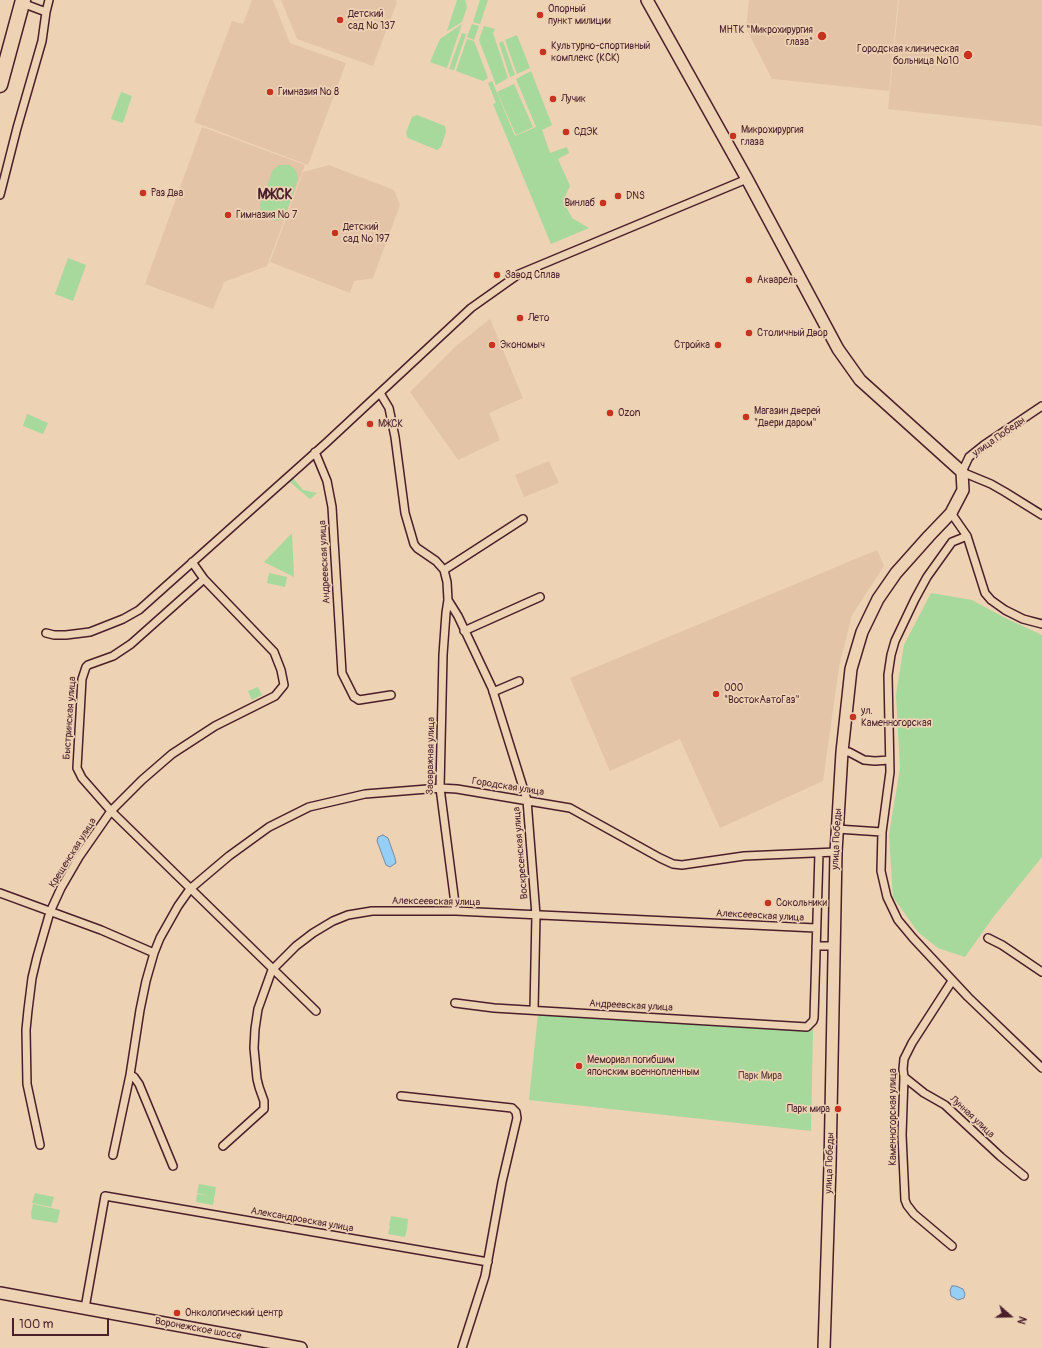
<!DOCTYPE html>
<html>
<head>
<meta charset="utf-8">
<style>
	body { margin:0 }
	#map { position:relative; width:1042px; height:1348px; overflow:hidden; background:#edd2b4; font-family:Pangolin,sans-serif }
	canvas { display:block }
	.north { position:absolute; left:990px; top:1296px; width:40px; height:40px; -webkit-text-stroke:3px #edd2b4; paint-order:stroke; rotate:110deg; font-size:11px; font-weight:700; line-height:16px; text-align:center; color:#4a1f2b }
	.north::after { content:''; display:block; margin:auto; width:14px; height:18px; background:#4a1f2b; clip-path:polygon(50% 0,100% 100%,50% 72%,0 100%) }
	.scale { position:absolute; left:12px; top:1318px; width:97px; height:18px; box-sizing:border-box; border:2px solid #4a1f2b; border-top:0; padding-left:5px; font-size:12px; line-height:14px; white-space:nowrap; color:#4a1f2b; -webkit-text-stroke:3px #edd2b4; paint-order:stroke }
</style>
</head>
<body>
<div id="map">
<canvas width="1042" height="1348"></canvas>
<div class="north">N</div>
<div class="scale">100 m</div>
</div>
<script>
const ctx = document.querySelector('canvas').getContext('2d');
ctx.lineJoin = 'round';
function fillPath(path, color) {
  ctx.fillStyle = color;
  ctx.fill(path, 'evenodd');
}
function shape(rows) {
  const path = new Path2D();
  for (const r of rows) {
    path.moveTo(r[0], r[1]);
    for (let i = 2; i < r.length; i += 2) path.lineTo(r[i], r[i + 1]);
  }
  return path;
}
function trace(path, color, width, dash) {
  ctx.strokeStyle = color;
  ctx.lineWidth = width;
  ctx.lineCap = dash ? 'butt' : 'round';
  ctx.setLineDash(dash || []);
  ctx.stroke(path);
}
function drawText(font, color, halo, rows, align = 'center') {
  ctx.font = font + ' Pangolin,sans-serif';
  ctx.lineWidth = 3.5;
  ctx.setLineDash([]);
  ctx.textBaseline = 'middle';
  ctx.strokeStyle = halo;
  ctx.fillStyle = color;
  for (const [text, x, y, turn = 0] of rows) {
    ctx.save();
    ctx.translate(x, y);
    ctx.rotate((+turn || 0) * Math.PI / 180);
    ctx.textAlign = isNaN(turn) ? turn : align;
    if (halo) ctx.strokeText(text, 0, 0);
    ctx.fillText(text, 0, 0);
    ctx.restore();
  }
}
const built = shape([
	[252,0,273,0,290,43,346,63,308,165,194,122,232,21,243,24],
	[281,0,396,0,397,2,373,66,297,39],
	[749,0,898,0,889,91,772,79,746,28],
	[899,0,1042,0,1042,126,888,109],
	[202,127,305,165,267,266,224,282,213,309,145,284],
	[329,165,394,190,400,205,373,278,354,281,350,293,270,262,303,172],
	[490,319,523,398,489,413,500,440,458,460,410,392,456,346],
	[549,461,559,483,524,497,515,475],
	[877,550,884,566,852,615,839,667,823,781,720,828,680,739,610,771,570,678]
]);
const green = shape([
	[457,0,465,0,467,7,462,22,447,31],
	[480,0,488,0,480,24,473,22],
	[462,24,447,68,430,62,440,39],
	[472,24,479,26,474,40,467,37],
	[484,26,495,29,493,33,508,78,496,85,479,40],
	[462,33,466,34,454,70,449,69],
	[517,35,530,68,517,74,505,40],
	[467,39,474,41,488,78,483,81,456,71],
	[503,41,515,75,510,77,499,43],
	[531,71,552,125,542,130,550,153,567,147,569,153,558,159,570,186,563,201,572,218,589,228,551,244,493,104,496,103,488,83,492,81,515,136,536,127,516,79],
	[514,84,533,127,516,135,497,92],
	[121,92,132,96,123,123,111,119],
	[417,115,445,126,446,132,441,147,437,150,408,138,406,133,412,117],
	[279,165,289,165,296,170,298,179,286,213,279,221,269,219,261,214,260,204,273,170],
	[68,258,86,265,73,301,55,294],
	[27,414,48,423,43,434,23,426],
	[292,477,303,490,317,493,310,499,290,482,289,480],
	[292,533,294,577,264,562],
	[269,573,287,577,285,587,267,583],
	[931,593,972,600,1005,618,1042,635,1042,857,994,916,965,957,938,948,918,932,893,897,889,835,900,768,896,695,904,645],
	[258,687,262,695,252,700,248,691],
	[538,1014,813,1029,811,1131,529,1100],
	[199,1184,216,1187,213,1205,196,1202,197,1194,210,1196,197,1193],
	[35,1193,54,1197,51,1207,32,1203],
	[33,1204,60,1210,57,1223,32,1219,31,1214],
	[391,1216,408,1219,407,1229,389,1226],
	[390,1226,407,1229,405,1237,388,1234]
]);
const water = shape([
	[383,835,388,838,395,858,396,863,390,867,386,865,377,841,378,837,383,835],
	[952,1286,956,1286,963,1289,965,1294,964,1298,958,1300,951,1296,950,1290,952,1286]
]);
const street = shape([
	[22,3,46,12],
	[0,195,17,128,42,41,46,12,49,0],
	[380,393,389,408,395,437,405,513,414,544,417,548,436,561,444,570,447,582,448,600,446,613,443,655,440,788,456,911],
	[1042,406,984,445,969,457,962,472,991,484,1005,492,1042,515],
	[315,452,327,481,332,507,342,673,354,697,356,698,359,700,391,695],
	[951,513,967,536,985,593,991,600,1005,610,1023,619,1042,624],
	[967,536,952,542,927,577,915,599,895,641,891,655,888,675,890,772,882,832,881,871,887,897,898,920,913,938,968,997,1042,1068],
	[444,570,523,519],
	[204,579,131,644,113,656,88,665,86,667,82,679,77,768,82,778,111,811,316,1011],
	[448,600,458,616,492,688,527,800,536,915,534,1010],
	[464,631,540,597],
	[46,633,54,635,66,635,90,632,123,619,139,610,326,443,471,308,519,274,747,179],
	[493,692,519,681],
	[842,752,849,752,864,760,875,761,889,760],
	[837,829,882,832],
	[0,893,101,930,154,953],
	[988,938,1002,945,1042,972],
	[816,946,834,946],
	[952,981,912,1043,904,1059,903,1069,904,1077,902,1135,905,1200,907,1205,914,1214,952,1246],
	[455,1003,494,1008,807,1027,813,1021,814,1018,819,853],
	[130,1075,134,1077,139,1084,173,1166],
	[904,1077,924,1093,945,1105,1001,1157,1024,1176],
	[401,1096,512,1108,516,1112,517,1118,502,1182,485,1276,462,1348],
	[40,1145,27,1084,26,1030,28,1010,32,978,37,957,50,912,61,888,79,857,111,811,142,780,172,754,215,726,275,696,284,685,281,670,274,652,204,579,192,562],
	[223,1146,264,1109,264,1101,259,1087,257,1079,254,1048,255,1029,258,1009,272,970,296,946,313,933,333,921,348,915,372,911,456,911,816,928],
	[113,1155,130,1075,140,1010,146,981,154,953,160,938,178,906,190,889,229,856,269,827,309,807,365,794,440,788,457,789,570,808,660,858,673,864,682,865,744,856,836,852],
	[85,1308,105,1196,488,1262]
]);
const secondary = shape([
	[647,0,747,179,838,349,860,380,962,472,963,490,951,513,929,536,896,573,878,599,862,632,851,669,842,752,836,852,830,1165,824,1348],
	[0,1293,301,1348]
]);
const highway = shape([
	[0,85,23,0]
]);
const markers = [
	[540,15,4,"#c8321e"],
	[340,20,4,"#c8321e"],
	[822,36,5,"#c8321e"],
	[543,52,4,"#c8321e"],
	[968,55,5,"#c8321e"],
	[270,92,4,"#c8321e"],
	[553,99,4,"#c8321e"],
	[566,132,4,"#c8321e"],
	[733,136,4,"#c8321e"],
	[143,193,4,"#c8321e"],
	[618,196,4,"#c8321e"],
	[603,203,4,"#c8321e"],
	[228,215,4,"#c8321e"],
	[335,233,4,"#c8321e"],
	[497,275,4,"#c8321e"],
	[749,280,4,"#c8321e"],
	[520,318,4,"#c8321e"],
	[749,333,4,"#c8321e"],
	[492,345,4,"#c8321e"],
	[718,345,4,"#c8321e"],
	[610,413,4,"#c8321e"],
	[746,417,4,"#c8321e"],
	[370,424,4,"#c8321e"],
	[716,694,4,"#c8321e"],
	[853,717,4,"#c8321e"],
	[768,903,4,"#c8321e"],
	[579,1066,4,"#c8321e"],
	[838,1109,4,"#c8321e"],
	[177,1313,4,"#c8321e"]
];
const poiNames = [
	["Опорный",548,9],
	["пункт милиции",548,21],
	["Детский",348,14],
	["сад № 137",348,26],
	["МНТК \"Микрохирургия",813,30,"right"],
	["глаза\"",813,42,"right"],
	["Культурно-спортивный",551,46],
	["комплекс (КСК)",551,58],
	["Городская клиническая",959,49,"right"],
	["больница №10",959,61,"right"],
	["Гимназия № 8",278,92],
	["Лучик",561,99],
	["Микрохирургия",741,130],
	["глаза",741,142],
	["СДЭК",574,132],
	["Раз Два",151,193],
	["DNS",626,196],
	["Винлаб",595,203,"right"],
	["Гимназия № 7",236,215],
	["Детский",343,227],
	["сад № 197",343,239],
	["Завод Сплав",505,275],
	["Акварель",757,280],
	["Лето",528,318],
	["Столичный Двор",757,333],
	["Экономыч",500,345],
	["Стройка",710,345,"right"],
	["Магазин дверей",754,411],
	["\"Двери даром\"",754,423],
	["Ozon",618,413],
	["МЖСК",378,424],
	["ООО",724,688],
	["\"ВостокАвтоГаз\"",724,700],
	["ул.",861,711],
	["Каменногорская",861,723],
	["Сокольники",776,903],
	["Мемориал погибшим",587,1060],
	["японским военнопленным",587,1072],
	["Парк мира",830,1109,"right"],
	["Онкологический центр",185,1313]
];
const streetNames = [
	["улица Победы",999,437,-35],
	["Андреевская улица",325,562,-93],
	["Быстринская улица",70,718,-86],
	["Заовражная улица",431,756,-89],
	["Городская улица",508,787,9],
	["улица Победы",837,839,-87],
	["Крещенская улица",73,853,-58],
	["Воскресенская улица",521,853,-95],
	["Алексеевская улица",436,902,1],
	["Алексеевская улица",760,916,3],
	["Андреевская улица",631,1006,3],
	["Каменногорская улица",893,1117,-90],
	["Лунная улица",972,1117,43],
	["улица Победы",830,1163,-88],
	["Александровская улица",302,1220,10],
	["Воронежское шоссе",198,1329,10]
];
const parkNames = [
	["Парк Мира",760,1076]
];
const districtNames = [
	["МЖСК",275,195]
];
fillPath(built, '#e4c4a6');
fillPath(green, '#a6d99b');
fillPath(water, '#95cff5');
trace(water, '#7789a4', 1);
trace(street, '#4a1f2b', 10);
trace(secondary, '#4a1f2b', 14);
trace(highway, '#4a1f2b', 17);
trace(street, '#edd2b4', 7);
trace(secondary, '#edd2b4', 11);
trace(highway, '#edd2b4', 14);
for (const [x, y, r, color] of markers) {
  const dot = new Path2D();
  dot.arc(x, y, r, 0, 2 * Math.PI);
  ctx.fillStyle = color;
  ctx.fill(dot);
  trace(dot, '#edd2b4', 1.5);
}
drawText('10px', '#4a1f2b', '#edd2b4', poiNames, 'left');
drawText('10px', '#4a1f2b', '#edd2b4', streetNames);
drawText('10px', '#583b3c', '#edd2b4', parkNames);
drawText('bold 14px', '#4a1f2b', '#edd2b4', districtNames);
</script>
</body>
</html>
